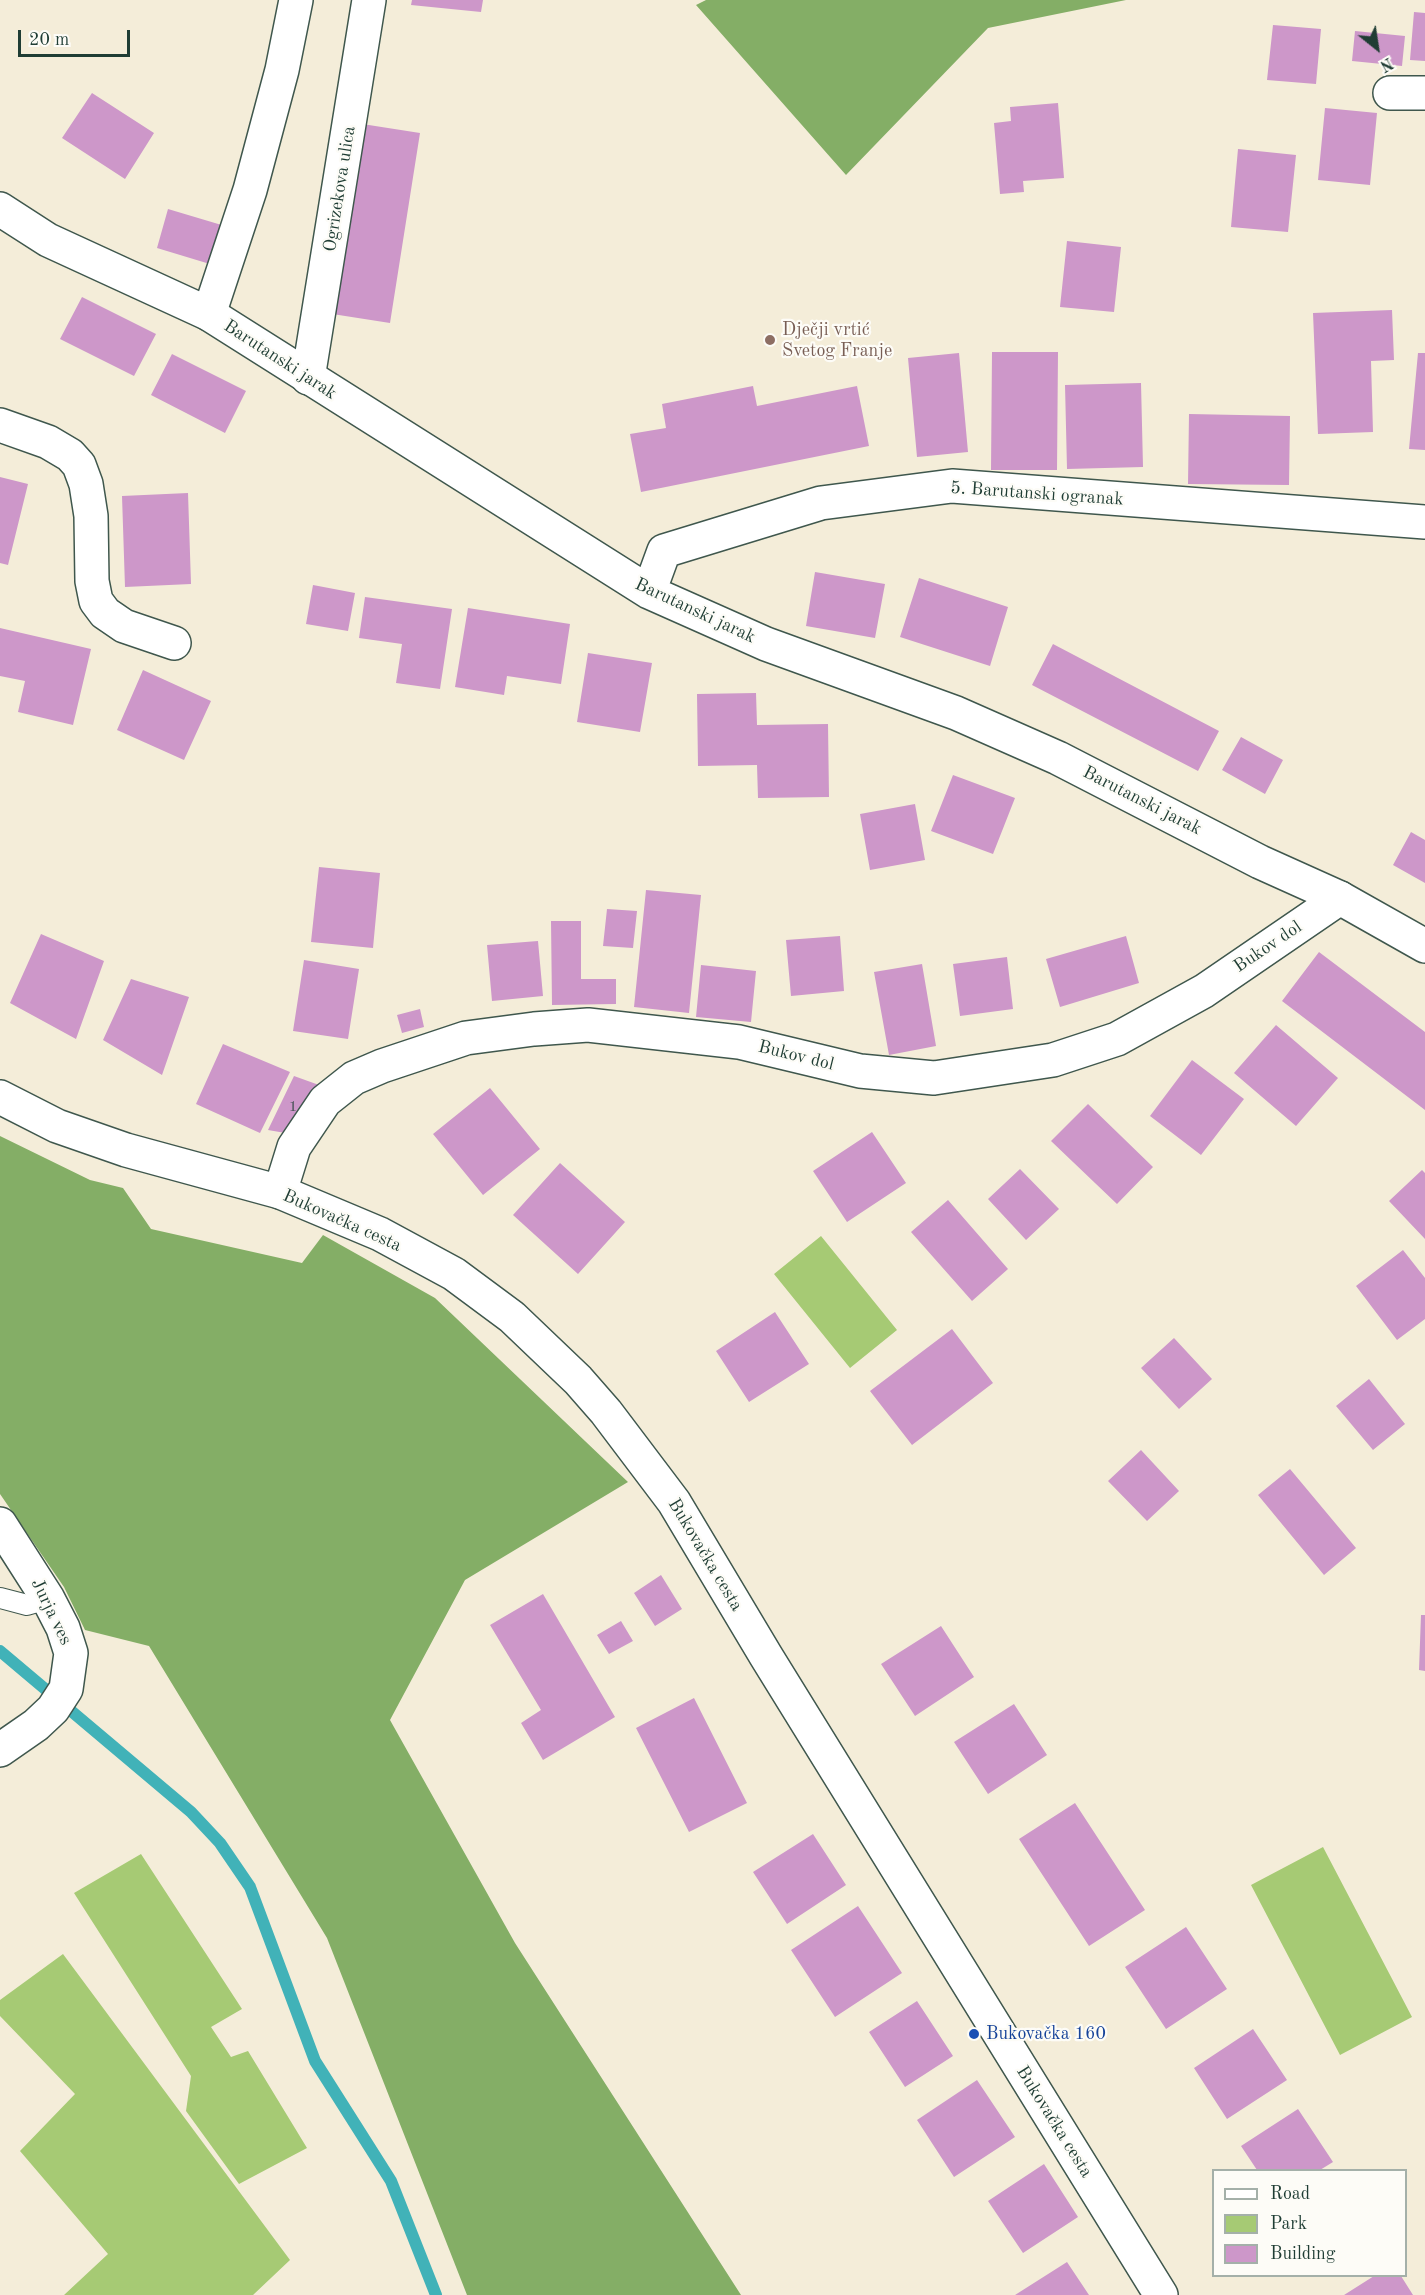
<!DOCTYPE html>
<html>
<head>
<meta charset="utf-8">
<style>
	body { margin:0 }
	#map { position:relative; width:1425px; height:2295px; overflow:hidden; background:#f4edd9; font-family:"Old Standard TT",serif }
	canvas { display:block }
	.legend { position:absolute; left:1212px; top:2169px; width:195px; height:108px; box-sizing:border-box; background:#fdfcf7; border:2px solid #a4b0a9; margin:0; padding:8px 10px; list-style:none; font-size:18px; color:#1f3d34 }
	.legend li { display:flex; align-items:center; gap:12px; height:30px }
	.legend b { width:30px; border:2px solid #a4b0a9 }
	.north { position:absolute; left:1347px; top:18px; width:60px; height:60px; -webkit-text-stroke:4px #fdfcf7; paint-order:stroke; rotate:150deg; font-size:16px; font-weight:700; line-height:24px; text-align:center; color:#1f3d34 }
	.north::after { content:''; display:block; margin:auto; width:21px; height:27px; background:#1f3d34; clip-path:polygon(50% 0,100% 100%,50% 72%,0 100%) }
	.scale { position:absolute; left:18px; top:30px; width:112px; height:27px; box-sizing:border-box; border:3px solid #1f3d34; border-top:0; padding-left:8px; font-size:18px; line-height:21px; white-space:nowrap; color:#1f3d34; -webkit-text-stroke:4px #fdfcf7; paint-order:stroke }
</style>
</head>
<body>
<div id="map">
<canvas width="1425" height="2295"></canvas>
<ul class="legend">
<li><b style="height:8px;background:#fff"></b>Road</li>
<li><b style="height:16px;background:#a6ca74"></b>Park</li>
<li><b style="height:16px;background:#cd97c9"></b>Building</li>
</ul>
<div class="north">N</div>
<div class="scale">20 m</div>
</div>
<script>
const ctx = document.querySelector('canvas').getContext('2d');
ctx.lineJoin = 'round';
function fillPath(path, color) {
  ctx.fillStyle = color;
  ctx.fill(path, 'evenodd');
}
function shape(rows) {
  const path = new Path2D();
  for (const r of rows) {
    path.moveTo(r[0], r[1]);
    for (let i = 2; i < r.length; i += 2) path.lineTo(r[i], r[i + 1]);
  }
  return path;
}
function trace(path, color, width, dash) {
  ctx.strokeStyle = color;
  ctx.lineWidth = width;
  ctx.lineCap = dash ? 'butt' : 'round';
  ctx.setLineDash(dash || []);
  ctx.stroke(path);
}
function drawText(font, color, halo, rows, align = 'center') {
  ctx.font = font + ' "Old Standard TT",serif';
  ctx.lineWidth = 4.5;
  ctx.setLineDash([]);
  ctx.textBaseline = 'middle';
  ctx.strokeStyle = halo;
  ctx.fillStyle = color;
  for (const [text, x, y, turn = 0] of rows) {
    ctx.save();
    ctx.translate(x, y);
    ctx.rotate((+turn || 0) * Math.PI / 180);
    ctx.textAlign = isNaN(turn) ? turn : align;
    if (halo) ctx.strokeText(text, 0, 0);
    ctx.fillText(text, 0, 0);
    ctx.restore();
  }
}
const green = shape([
	[821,1236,897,1330,850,1368,774,1274],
	[1323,1847,1412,2017,1340,2055,1251,1885],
	[141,1854,242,2009,211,2027,231,2057,248,2051,307,2148,239,2184,186,2111,191,2076,74,1893],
	[63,1954,290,2260,253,2295,64,2295,108,2254,20,2151,75,2094,0,2016,0,2000]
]);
const forest = shape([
	[706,0,1126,0,988,28,846,175,696,5],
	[0,1136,90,1180,123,1188,151,1229,302,1263,323,1235,435,1298,628,1482,465,1580,390,1720,515,1943,741,2295,467,2295,327,1938,149,1646,85,1630,64,1587,0,1494]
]);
const stream = shape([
	[0,1651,191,1812,220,1843,250,1887,315,2061,391,2181,436,2295]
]);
const building = shape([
	[412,0,483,0,481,12,411,5],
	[1414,12,1425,13,1425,61,1410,60],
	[1273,25,1321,29,1316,84,1267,80],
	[1355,31,1405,36,1402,66,1352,61],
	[92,93,154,133,125,179,62,138],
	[1058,103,1064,178,1023,181,1024,192,1000,194,994,123,1011,121,1010,107],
	[1325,108,1377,113,1370,185,1318,180],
	[356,123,420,133,390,323,326,313],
	[1238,149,1296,155,1288,232,1231,227],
	[168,209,235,229,223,268,157,248],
	[1067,241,1121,247,1114,312,1060,307],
	[82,297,156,334,134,376,60,339],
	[1392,310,1394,360,1371,361,1373,432,1318,434,1313,313],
	[992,352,1058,352,1057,470,991,470],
	[959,353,968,452,917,457,908,358],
	[1418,353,1425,353,1425,450,1409,449],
	[172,354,246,391,225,433,151,395],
	[1141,383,1143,467,1067,469,1065,385],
	[753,386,757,406,857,386,869,446,641,492,630,434,666,428,662,404],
	[1189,414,1290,416,1289,485,1188,484],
	[0,477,28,484,8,565,0,563],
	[188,493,191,584,125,587,122,496],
	[815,572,885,584,875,638,806,626],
	[919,578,1008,607,990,666,900,637],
	[313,585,355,593,348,631,306,624],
	[365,597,452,609,440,689,396,683,402,644,359,638],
	[468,608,570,624,561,684,507,676,504,695,455,687],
	[0,628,91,649,73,725,18,712,25,681,0,676],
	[1053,644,1219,731,1198,771,1032,685],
	[588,653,652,663,640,732,577,722],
	[143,670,211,701,184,760,117,730],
	[756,693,757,725,828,724,829,797,758,798,757,765,698,766,697,694],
	[1241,737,1283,760,1265,794,1222,770],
	[953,775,1015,798,993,854,931,831],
	[915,804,925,860,870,870,860,814],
	[1411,832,1425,840,1425,883,1393,865],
	[319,867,380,873,373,948,311,942],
	[646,890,701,895,689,1013,634,1007],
	[607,909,637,911,633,948,603,946],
	[551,921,581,921,581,979,616,979,616,1004,552,1005],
	[41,934,104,961,76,1039,10,1003],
	[840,936,844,991,791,996,786,940],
	[1126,936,1139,983,1060,1007,1046,959],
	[538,941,543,996,492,1001,487,945],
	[1319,952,1425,1032,1425,1110,1282,1001],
	[1007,957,1013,1009,960,1016,953,964],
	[304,960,359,969,348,1039,293,1031],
	[922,964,936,1046,889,1055,874,972],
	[701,965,756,971,751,1022,696,1017],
	[131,979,189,997,162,1075,103,1040],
	[420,1009,424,1027,402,1033,397,1015],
	[1276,1025,1338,1078,1296,1126,1234,1073],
	[223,1044,290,1072,260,1133,196,1104],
	[1192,1060,1244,1099,1201,1155,1150,1116],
	[294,1076,319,1085,291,1134,268,1130],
	[490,1088,540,1149,483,1195,433,1134],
	[1088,1104,1153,1167,1117,1204,1051,1141],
	[872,1132,906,1183,847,1222,813,1171],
	[560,1163,625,1222,578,1274,513,1215],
	[1020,1169,1059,1209,1026,1240,988,1199],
	[1422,1170,1425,1173,1425,1239,1389,1201],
	[948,1200,1008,1269,972,1301,911,1232],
	[1403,1250,1425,1278,1425,1319,1397,1340,1356,1286],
	[775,1312,809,1364,749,1402,716,1351],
	[952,1329,993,1383,912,1445,870,1391],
	[1174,1338,1212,1379,1179,1409,1141,1368],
	[1369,1379,1405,1424,1373,1450,1336,1406],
	[1141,1450,1179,1491,1147,1521,1108,1481],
	[1290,1469,1356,1548,1324,1575,1258,1495],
	[661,1575,682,1609,655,1626,634,1593],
	[543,1594,615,1717,543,1760,521,1723,541,1710,490,1625],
	[1421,1615,1425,1615,1425,1671,1419,1670],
	[621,1621,633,1641,609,1654,597,1635],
	[941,1626,974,1677,915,1716,881,1664],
	[694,1698,747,1803,689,1832,636,1728],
	[1014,1704,1047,1755,988,1794,954,1742],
	[1075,1803,1145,1910,1089,1946,1019,1839],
	[813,1834,846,1885,787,1924,753,1872],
	[858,1906,902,1973,835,2017,791,1950],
	[1186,1927,1227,1989,1166,2029,1125,1967],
	[917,2001,953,2056,905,2087,869,2032],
	[1253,2029,1287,2080,1227,2119,1194,2068],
	[977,2080,1015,2137,954,2177,917,2120],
	[1298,2109,1333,2162,1320,2170,1257,2170,1241,2146],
	[1044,2164,1078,2217,1023,2253,988,2201],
	[1067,2262,1089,2295,1015,2295],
	[1374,2276,1401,2276,1413,2295,1344,2295]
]);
const lane = shape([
	[0,1598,27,1605,48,1599]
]);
const street = shape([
	[1390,93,1425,93],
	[209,314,250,190,282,70,296,0],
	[308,378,369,0],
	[0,425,48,442,70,455,79,465,86,484,91,516,92,581,96,601,105,613,124,626,174,643],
	[280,1192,294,1147,325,1101,354,1078,382,1066,466,1038,534,1029,588,1025,739,1042,860,1071,934,1078,1053,1060,1117,1039,1204,991,1340,898],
	[0,1524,48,1599,63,1628,71,1653,66,1689,53,1709,36,1725,0,1750]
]);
const secondary = shape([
	[0,209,48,240,209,314,649,592,766,644,956,713,1058,758,1260,862,1340,898,1425,946],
	[649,592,664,551,821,503,952,486,1425,522],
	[0,1097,57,1126,126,1150,280,1192,380,1234,454,1274,512,1317,578,1380,606,1412,674,1502,766,1656,1161,2295]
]);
const markers = [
	[770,340,6,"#8d6e63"],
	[974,2034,6,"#1a4fb4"]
];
const numberNames = [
	["1",293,1107]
];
const streetNames = [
	["Ogrizekova ulica",340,189,-81],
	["Barutanski jarak",280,360,33],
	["5. Barutanski ogranak",1037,494,4],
	["Barutanski jarak",695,611,25],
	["Barutanski jarak",1142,801,27],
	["Bukov dol",1268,947,-34],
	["Bukov dol",796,1056,14],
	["Bukovačka cesta",342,1221,24],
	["Bukovačka cesta",705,1555,59],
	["Jurja ves",51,1612,64],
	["Bukovačka cesta",1054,2122,58]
];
const educationNames = [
	["Dječji vrtić",782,330],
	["Svetog Franje",782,351]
];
const transitNames = [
	["Bukovačka 160",986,2034]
];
fillPath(green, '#a6ca74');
fillPath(forest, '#84ae66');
trace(stream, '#41b2b8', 12);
fillPath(building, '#cd97c9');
trace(lane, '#3f574d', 22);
trace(street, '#3f574d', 36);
trace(secondary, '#3f574d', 36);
trace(lane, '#fff', 20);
trace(street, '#fff', 33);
trace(secondary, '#fff', 33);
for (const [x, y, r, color] of markers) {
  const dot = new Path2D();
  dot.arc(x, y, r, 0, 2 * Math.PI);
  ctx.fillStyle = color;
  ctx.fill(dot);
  trace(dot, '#fdfcf7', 2);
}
drawText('15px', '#4a5459', null, numberNames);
drawText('18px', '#1f3d34', '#fdfcf7', streetNames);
drawText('18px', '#785e54', '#fdfcf7', educationNames, 'left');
drawText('18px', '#164399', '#fdfcf7', transitNames, 'left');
</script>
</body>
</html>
